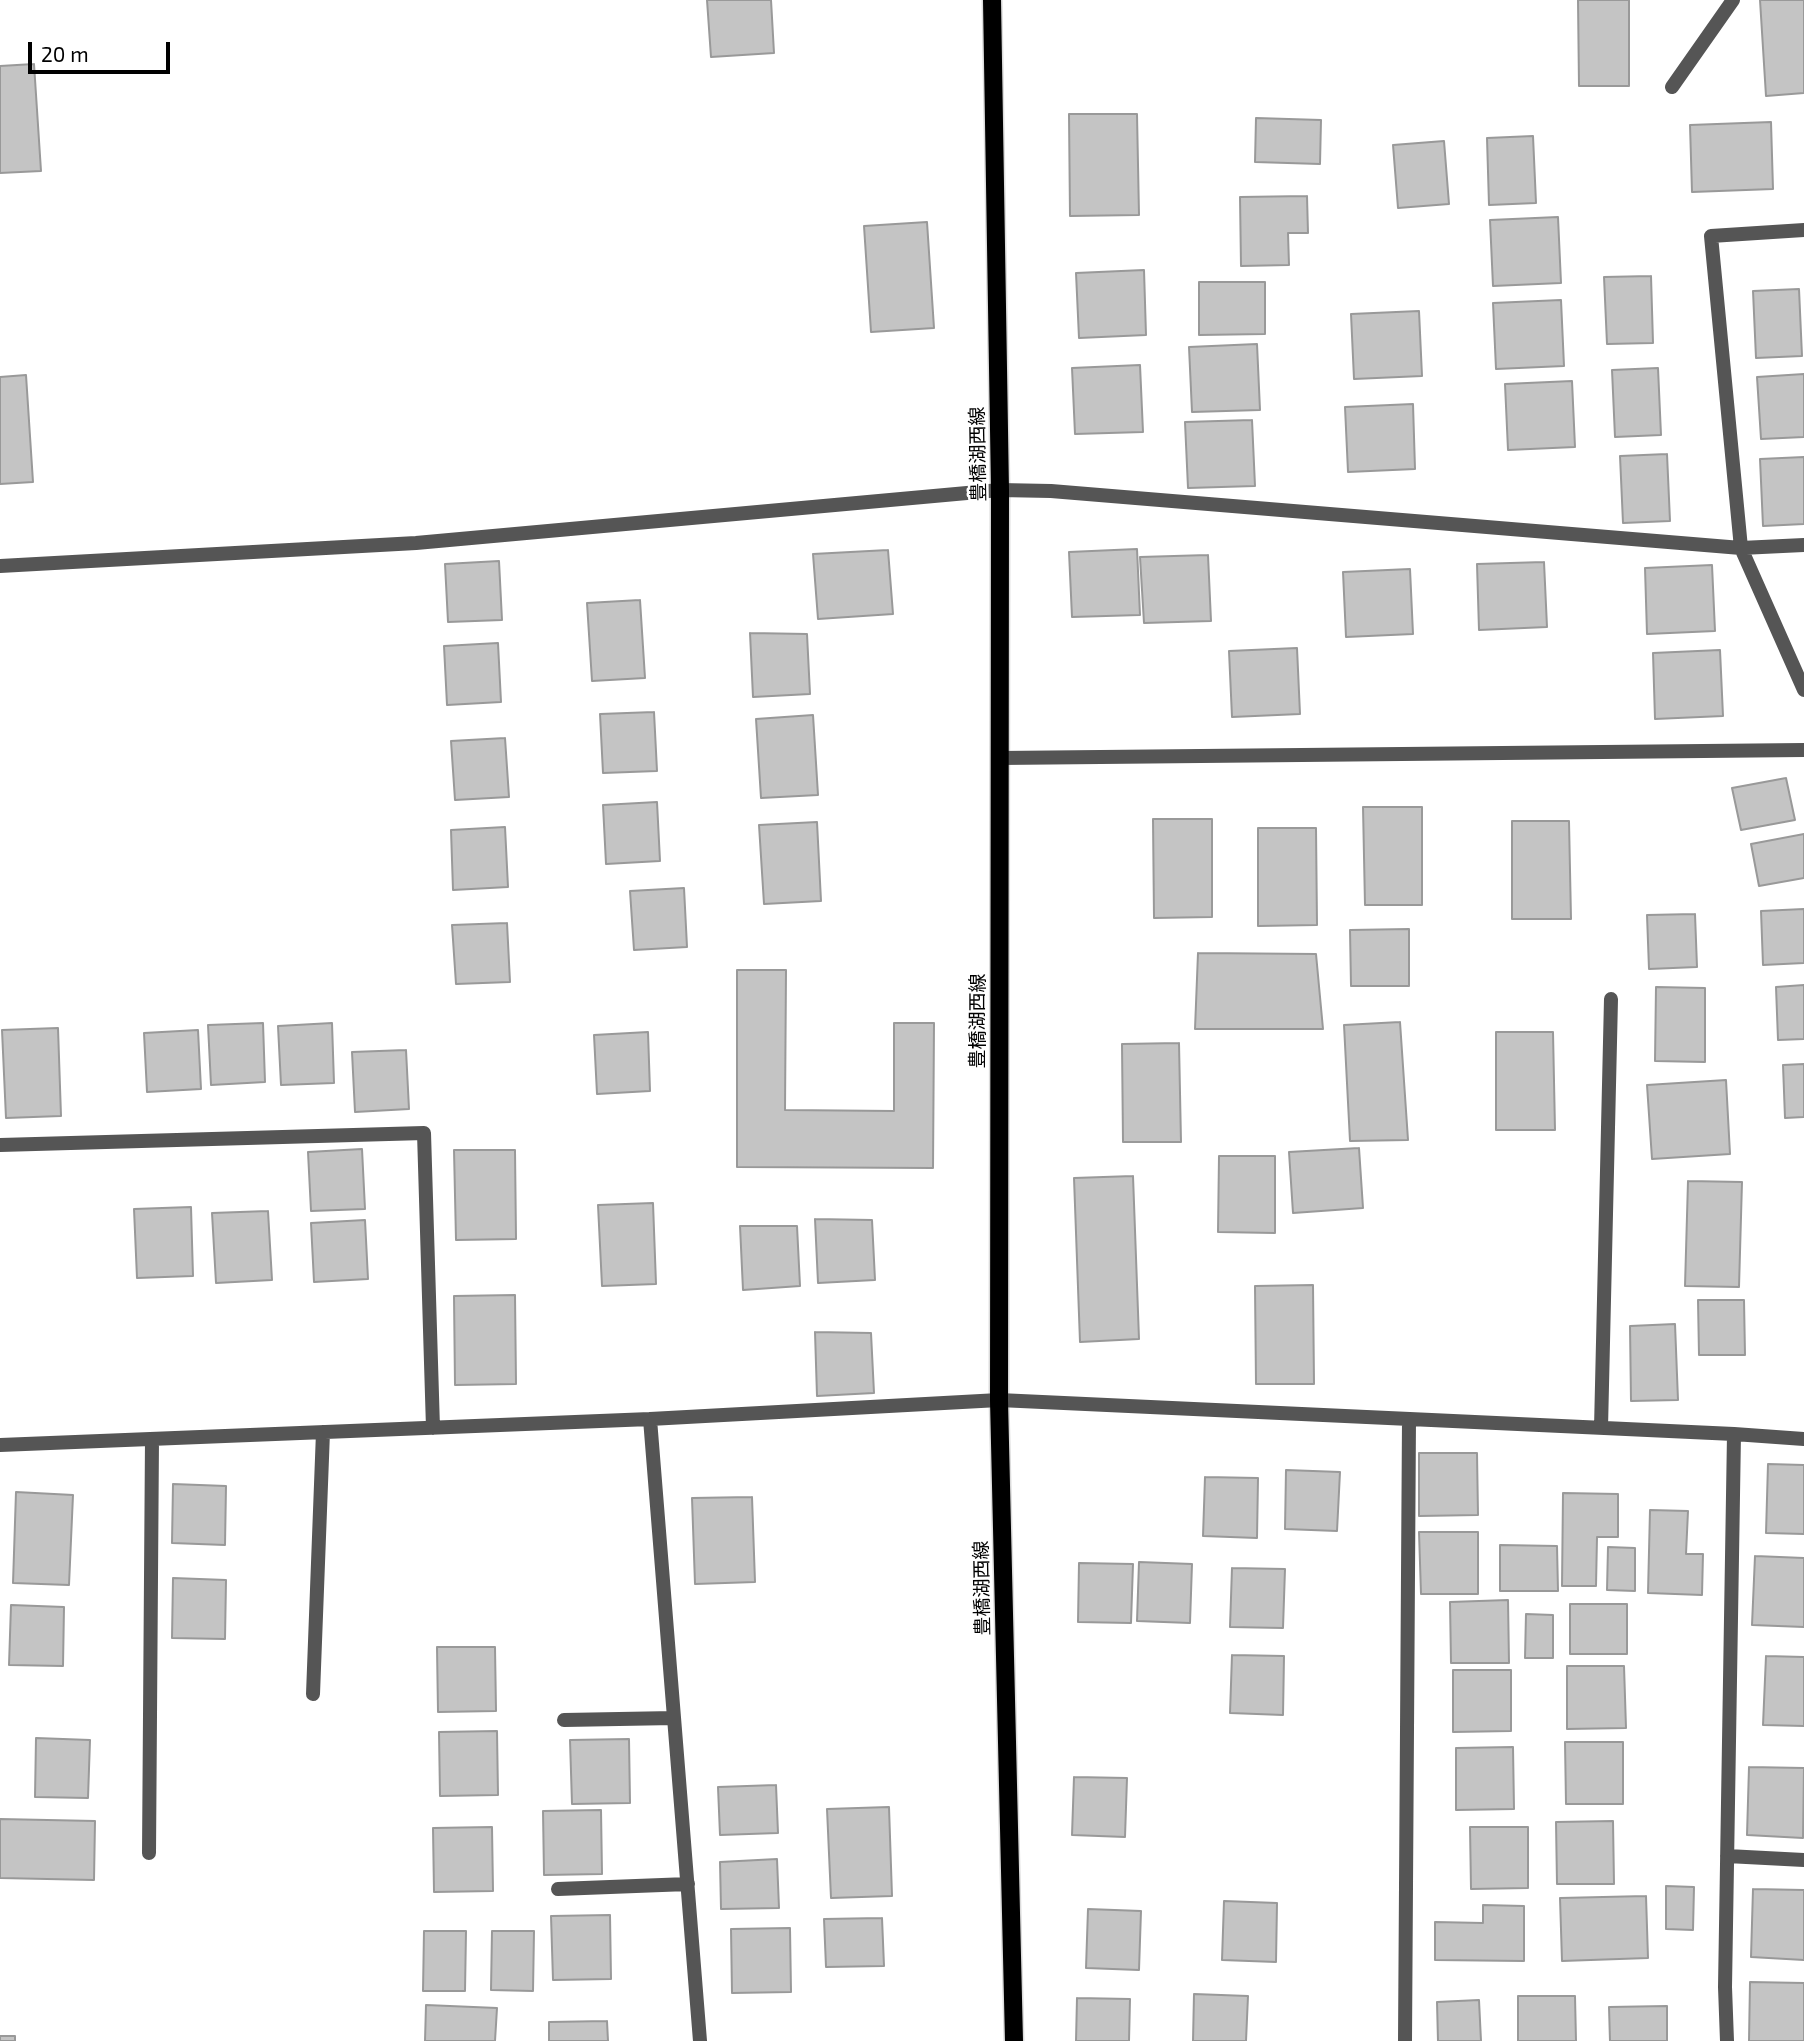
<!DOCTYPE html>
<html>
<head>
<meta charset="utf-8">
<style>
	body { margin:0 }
	#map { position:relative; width:1804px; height:2041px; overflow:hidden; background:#fff; font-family:"Exo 2",sans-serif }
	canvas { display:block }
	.scale { position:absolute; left:28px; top:42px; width:142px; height:32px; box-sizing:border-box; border:4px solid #000; border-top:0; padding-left:9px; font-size:21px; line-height:24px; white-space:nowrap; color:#000; -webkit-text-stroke:5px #fff; paint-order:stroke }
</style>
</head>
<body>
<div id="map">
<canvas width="1804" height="2041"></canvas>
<div class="scale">20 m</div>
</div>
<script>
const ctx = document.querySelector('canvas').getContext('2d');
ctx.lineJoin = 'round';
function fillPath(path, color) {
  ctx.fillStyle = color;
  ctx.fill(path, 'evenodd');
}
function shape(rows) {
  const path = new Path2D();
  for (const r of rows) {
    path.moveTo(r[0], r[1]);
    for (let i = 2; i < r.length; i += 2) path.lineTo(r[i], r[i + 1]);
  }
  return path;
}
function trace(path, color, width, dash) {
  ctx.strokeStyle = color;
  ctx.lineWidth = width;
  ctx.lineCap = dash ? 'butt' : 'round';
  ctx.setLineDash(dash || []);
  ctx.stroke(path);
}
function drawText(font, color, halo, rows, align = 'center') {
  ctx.font = font + ' "Exo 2","Noto Sans JP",sans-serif';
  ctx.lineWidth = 5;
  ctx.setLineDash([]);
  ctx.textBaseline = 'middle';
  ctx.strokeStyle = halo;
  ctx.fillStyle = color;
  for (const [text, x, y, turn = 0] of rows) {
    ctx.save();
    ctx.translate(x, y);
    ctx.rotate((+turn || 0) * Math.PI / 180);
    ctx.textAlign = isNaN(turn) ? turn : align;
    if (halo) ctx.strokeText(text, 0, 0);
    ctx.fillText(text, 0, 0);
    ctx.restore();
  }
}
const building = shape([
	[707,0,771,0,774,53,711,57,707,0],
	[1578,0,1629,0,1629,86,1579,86,1578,0],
	[1760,0,1804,0,1804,93,1766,96,1760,0],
	[34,64,41,171,0,173,0,66,34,64],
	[1069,114,1137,114,1139,215,1070,216,1069,114],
	[1256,118,1321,120,1320,164,1255,162,1256,118],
	[1771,122,1773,189,1692,192,1690,125,1771,122],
	[1533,136,1536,203,1489,205,1487,138,1533,136],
	[1444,141,1449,204,1398,208,1393,145,1444,141],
	[1307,196,1308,233,1288,233,1289,265,1241,266,1240,197,1307,196],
	[1558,217,1561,283,1493,286,1490,220,1558,217],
	[927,222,934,328,871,332,864,226,927,222],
	[1144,270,1146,335,1079,338,1076,273,1144,270],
	[1651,276,1653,343,1607,344,1604,277,1651,276],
	[1199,282,1265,282,1265,334,1199,335,1199,282],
	[1799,289,1802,356,1756,358,1753,291,1799,289],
	[1561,300,1564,366,1496,369,1493,303,1561,300],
	[1419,311,1422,376,1354,379,1351,314,1419,311],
	[1257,344,1260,410,1192,412,1189,347,1257,344],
	[1140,365,1143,432,1075,434,1072,368,1140,365],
	[1658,368,1661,435,1615,437,1612,370,1658,368],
	[1804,374,1804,437,1761,439,1757,377,1804,374],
	[26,375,33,482,0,484,0,377,26,375],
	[1572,381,1575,447,1508,450,1505,384,1572,381],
	[1413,404,1415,469,1348,472,1345,407,1413,404],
	[1252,420,1255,486,1188,488,1185,422,1252,420],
	[1667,454,1670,521,1623,523,1620,456,1667,454],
	[1804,457,1804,524,1763,526,1760,459,1804,457],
	[1137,549,1140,615,1072,617,1069,552,1137,549],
	[888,550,893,614,818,619,813,554,888,550],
	[1208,555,1211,621,1144,623,1140,557,1208,555],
	[499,561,502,620,448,622,445,564,499,561],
	[1544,562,1547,627,1479,630,1477,564,1544,562],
	[1712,565,1715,631,1647,634,1645,568,1712,565],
	[1410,569,1413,634,1346,637,1343,572,1410,569],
	[640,600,645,678,592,681,587,603,640,600],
	[750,633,807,634,810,694,753,697,750,633],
	[498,643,501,702,447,705,444,646,498,643],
	[1297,648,1300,714,1232,717,1229,651,1297,648],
	[1720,650,1723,716,1655,719,1653,653,1720,650],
	[654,712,657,771,603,773,600,714,654,712],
	[813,715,818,795,761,798,756,719,813,715],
	[505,738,509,797,455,800,451,741,505,738],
	[1786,778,1795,820,1741,830,1732,788,1786,778],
	[657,802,660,861,606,864,603,805,657,802],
	[1363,807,1422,807,1422,905,1365,905,1363,807],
	[1153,819,1212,819,1212,917,1154,918,1153,819],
	[1512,821,1569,821,1571,919,1512,919,1512,821],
	[817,822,821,901,764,904,759,825,817,822],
	[505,827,508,887,453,890,451,830,505,827],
	[1258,828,1316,828,1317,925,1258,926,1258,828],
	[1804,834,1804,878,1759,886,1751,844,1804,834],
	[684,888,687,947,634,950,630,891,684,888],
	[1804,909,1804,963,1763,965,1761,911,1804,909],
	[1695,914,1697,967,1649,969,1647,915,1695,914],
	[507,923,510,982,456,984,452,925,507,923],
	[1409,929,1409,986,1351,986,1350,930,1409,929],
	[1198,953,1316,954,1323,1029,1195,1029,1198,953],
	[737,970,786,970,785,1110,894,1111,894,1023,934,1023,933,1168,737,1167,737,970],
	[1804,985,1804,1039,1778,1040,1776,987,1804,985],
	[1656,987,1705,988,1705,1062,1655,1061,1656,987],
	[1400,1022,1408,1140,1350,1141,1344,1025,1400,1022],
	[263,1023,265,1082,211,1085,208,1025,263,1023],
	[332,1023,334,1083,281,1085,278,1026,332,1023],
	[58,1028,61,1116,6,1118,2,1030,58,1028],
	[198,1030,201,1089,147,1092,144,1033,198,1030],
	[648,1032,650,1091,597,1094,594,1035,648,1032],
	[1496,1032,1553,1032,1555,1130,1496,1130,1496,1032],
	[1179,1043,1181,1142,1123,1142,1122,1044,1179,1043],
	[406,1050,409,1109,355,1112,352,1052,406,1050],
	[1804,1064,1804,1117,1785,1118,1783,1065,1804,1064],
	[1726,1080,1730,1154,1652,1159,1647,1085,1726,1080],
	[1359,1148,1363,1208,1293,1213,1289,1152,1359,1148],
	[362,1149,365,1209,311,1211,308,1152,362,1149],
	[454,1150,515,1150,516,1239,456,1240,454,1150],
	[1219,1156,1275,1156,1275,1233,1218,1232,1219,1156],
	[1133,1176,1139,1339,1080,1342,1074,1178,1133,1176],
	[1688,1181,1742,1182,1739,1287,1685,1286,1688,1181],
	[653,1203,656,1284,602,1286,598,1205,653,1203],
	[191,1207,193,1276,137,1278,134,1209,191,1207],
	[268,1211,272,1280,216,1283,212,1213,268,1211],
	[815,1219,872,1220,875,1280,818,1283,815,1219],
	[365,1220,368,1279,314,1282,311,1223,365,1220],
	[740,1226,797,1226,800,1286,743,1290,740,1226],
	[1313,1285,1314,1384,1256,1384,1255,1286,1313,1285],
	[515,1295,516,1384,455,1385,454,1296,515,1295],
	[1698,1300,1744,1300,1745,1355,1699,1355,1698,1300],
	[1675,1324,1678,1400,1631,1401,1630,1326,1675,1324],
	[815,1332,871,1333,874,1393,817,1396,815,1332],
	[1419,1453,1477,1453,1478,1515,1419,1516,1419,1453],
	[1768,1464,1804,1465,1804,1534,1766,1533,1768,1464],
	[1286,1470,1340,1472,1337,1531,1285,1529,1286,1470],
	[1205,1477,1258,1478,1257,1538,1203,1536,1205,1477],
	[173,1484,226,1486,225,1545,172,1543,173,1484],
	[16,1492,73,1495,69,1585,13,1583,16,1492],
	[1563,1493,1618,1494,1618,1537,1597,1537,1596,1586,1562,1586,1563,1493],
	[752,1497,755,1582,695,1584,692,1498,752,1497],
	[1650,1510,1688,1511,1686,1554,1703,1554,1702,1595,1648,1593,1650,1510],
	[1419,1532,1478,1532,1478,1594,1421,1594,1419,1532],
	[1500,1545,1557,1546,1558,1591,1500,1591,1500,1545],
	[1608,1547,1635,1548,1635,1591,1607,1590,1608,1547],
	[1755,1556,1804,1558,1804,1627,1752,1625,1755,1556],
	[1139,1562,1192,1564,1190,1623,1137,1621,1139,1562],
	[1079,1563,1133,1564,1131,1623,1078,1622,1079,1563],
	[1232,1568,1285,1569,1283,1628,1230,1627,1232,1568],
	[173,1578,226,1580,225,1639,172,1638,173,1578],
	[1508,1600,1509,1663,1451,1663,1450,1602,1508,1600],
	[1570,1604,1627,1604,1627,1654,1570,1654,1570,1604],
	[11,1605,64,1607,63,1666,9,1665,11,1605],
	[1526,1614,1553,1615,1553,1658,1525,1658,1526,1614],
	[437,1647,495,1647,496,1711,438,1712,437,1647],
	[1232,1655,1284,1656,1283,1715,1230,1713,1232,1655],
	[1766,1656,1804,1657,1804,1726,1763,1725,1766,1656],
	[1567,1666,1624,1666,1626,1728,1567,1729,1567,1666],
	[1453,1670,1511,1670,1511,1731,1453,1732,1453,1670],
	[497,1731,498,1795,440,1796,439,1732,497,1731],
	[36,1738,90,1740,88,1798,35,1797,36,1738],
	[629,1739,630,1803,572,1804,570,1740,629,1739],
	[1565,1742,1623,1742,1623,1804,1566,1804,1565,1742],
	[1513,1747,1514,1809,1456,1810,1456,1748,1513,1747],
	[1749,1767,1804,1768,1803,1838,1747,1835,1749,1767],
	[1074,1777,1127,1778,1125,1837,1072,1835,1074,1777],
	[776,1785,778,1833,720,1835,718,1787,776,1785],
	[889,1807,892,1896,831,1898,827,1809,889,1807],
	[601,1810,602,1874,544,1875,543,1811,601,1810],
	[0,1819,95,1821,94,1880,0,1878,0,1819],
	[1613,1821,1614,1884,1557,1884,1556,1822,1613,1821],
	[492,1827,493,1891,434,1892,433,1828,492,1827],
	[1470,1827,1528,1827,1528,1888,1471,1889,1470,1827],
	[777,1859,779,1908,721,1909,720,1862,777,1859],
	[1666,1886,1694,1887,1693,1930,1666,1929,1666,1886],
	[1753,1889,1804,1890,1804,1960,1751,1957,1753,1889],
	[1646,1896,1648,1958,1562,1961,1560,1898,1646,1896],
	[1224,1901,1277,1903,1276,1962,1222,1960,1224,1901],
	[1483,1905,1524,1906,1524,1961,1435,1960,1435,1922,1483,1923,1483,1905],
	[1088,1909,1141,1911,1139,1970,1086,1968,1088,1909],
	[610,1915,611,1979,553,1980,551,1916,610,1915],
	[882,1918,884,1966,826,1967,824,1919,882,1918],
	[790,1928,791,1992,732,1993,731,1929,790,1928],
	[424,1931,466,1931,465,1991,423,1991,424,1931],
	[492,1931,534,1931,533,1991,491,1990,492,1931],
	[1750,1982,1804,1983,1804,2041,1749,2041,1750,1982],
	[1194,1994,1248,1996,1246,2041,1193,2041,1194,1994],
	[1518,1996,1575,1996,1576,2041,1518,2041,1518,1996],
	[1077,1998,1130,1999,1129,2041,1076,2041,1077,1998],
	[1479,2000,1481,2041,1438,2041,1437,2002,1479,2000],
	[426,2005,497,2008,495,2041,425,2041,426,2005],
	[1667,2006,1667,2041,1610,2041,1609,2007,1667,2006],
	[607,2021,608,2041,549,2041,549,2022,607,2021],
	[0,2036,15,2036,15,2041,0,2041,0,2036]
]);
const street = shape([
	[1672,87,1733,0],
	[1804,230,1711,236,1741,548,1804,690],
	[0,566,416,543,1000,490,1051,491,1741,548,1804,545],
	[1000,758,1804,750],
	[0,1145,424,1133,433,1428],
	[650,1419,700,2041],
	[1601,1428,1611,999],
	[0,1445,650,1419,999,1400,1734,1434,1804,1439],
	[313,1694,323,1432],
	[564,1720,674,1718],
	[149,1853,152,1439],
	[1727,1856,1804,1860],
	[558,1889,688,1884],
	[1405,2041,1409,1419],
	[1727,2041,1725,1987,1734,1434]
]);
const primary = shape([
	[992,0,1000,490,999,1400,1014,2041]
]);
const streetNames = [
	["豊橋湖西線",978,454,-91],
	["豊橋湖西線",978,1021,-90],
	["豊橋湖西線",982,1588,-91]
];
fillPath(building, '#c4c4c4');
trace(building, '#999', 2);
trace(primary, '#dbdbdb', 21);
trace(street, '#555', 14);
trace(primary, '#000', 18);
drawText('19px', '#000', '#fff', streetNames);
</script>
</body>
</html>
